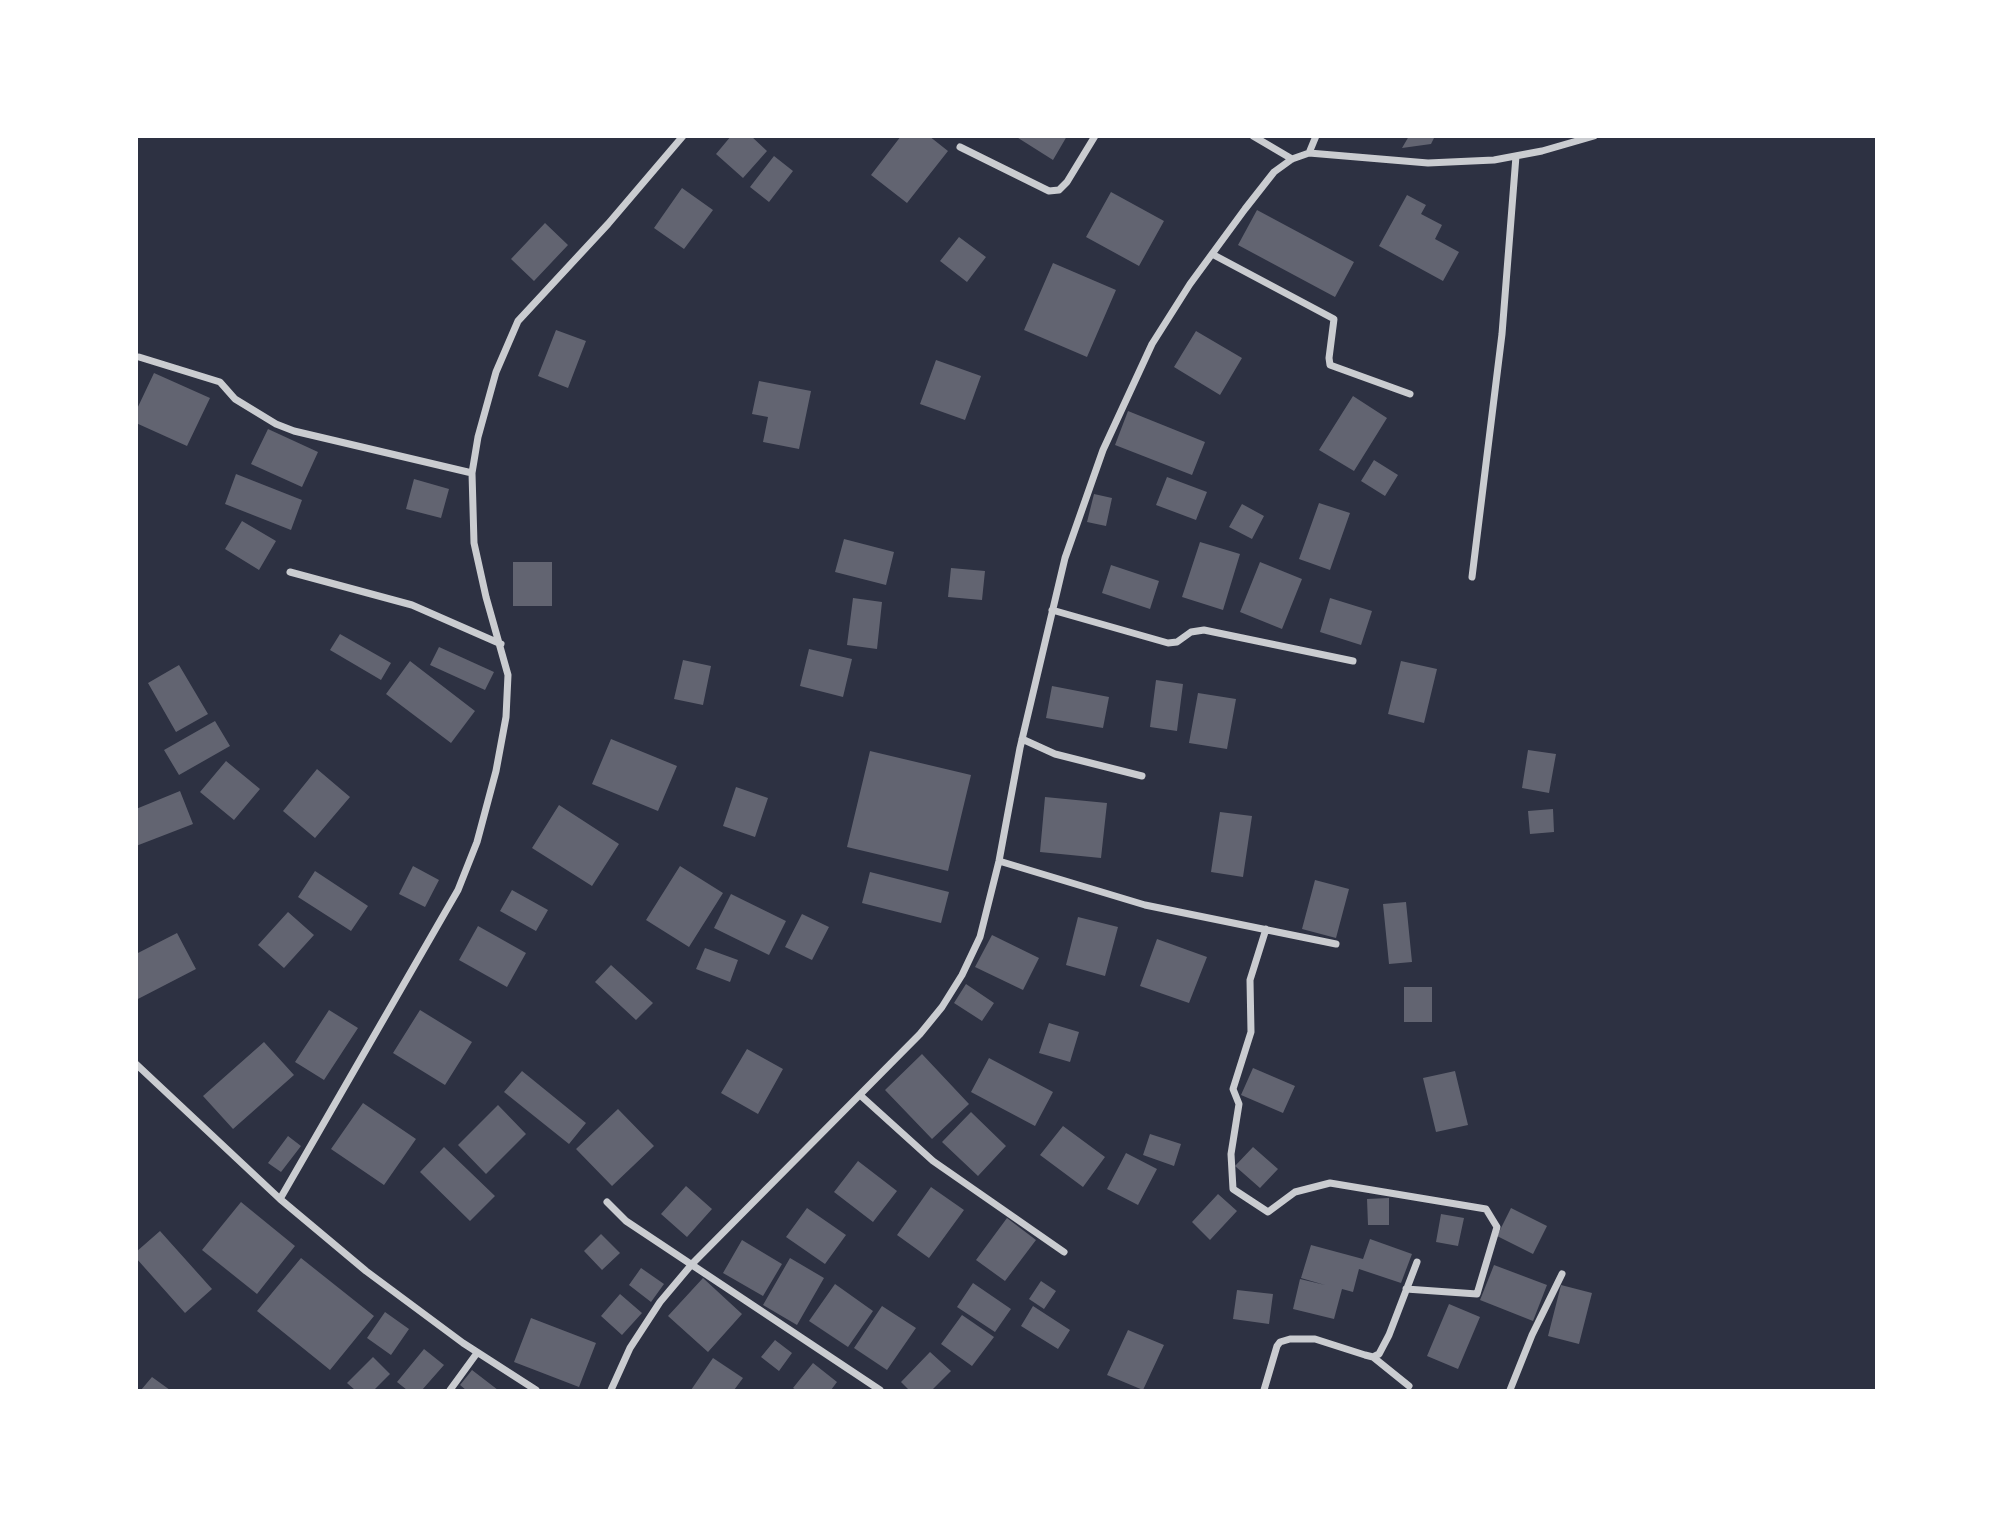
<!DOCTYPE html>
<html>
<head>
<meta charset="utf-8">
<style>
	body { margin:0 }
	#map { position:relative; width:2013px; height:1527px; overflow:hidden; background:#2d3142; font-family:"Titillium Web",sans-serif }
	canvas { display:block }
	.frame { position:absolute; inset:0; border:138px solid #fff; pointer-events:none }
</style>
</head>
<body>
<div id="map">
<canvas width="2013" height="1527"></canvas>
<div class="frame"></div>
</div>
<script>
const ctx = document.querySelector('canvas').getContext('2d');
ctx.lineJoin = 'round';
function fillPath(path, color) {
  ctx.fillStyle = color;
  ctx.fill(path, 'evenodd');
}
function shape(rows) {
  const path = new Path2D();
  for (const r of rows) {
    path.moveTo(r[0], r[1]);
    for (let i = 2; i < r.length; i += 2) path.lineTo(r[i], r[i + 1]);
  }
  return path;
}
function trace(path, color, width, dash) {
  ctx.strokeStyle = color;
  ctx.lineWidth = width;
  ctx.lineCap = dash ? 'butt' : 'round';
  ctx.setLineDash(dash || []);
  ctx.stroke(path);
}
const building = shape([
	[731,136,751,136,767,151,743,178,716,154],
	[901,136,929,136,948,151,907,203,871,175],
	[1015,136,1067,136,1053,160],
	[1409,136,1435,136,1431,144,1402,148],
	[774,156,793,171,769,202,750,187],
	[682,188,713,210,684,249,654,228],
	[1111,192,1164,221,1139,266,1086,237],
	[1407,195,1426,205,1421,214,1442,225,1435,239,1459,252,1443,281,1379,246],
	[1257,210,1354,262,1335,297,1238,245],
	[545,223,568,245,534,281,511,259],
	[959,237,986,257,967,282,940,261],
	[1053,263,1116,290,1087,357,1024,330],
	[556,330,586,341,568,388,538,376],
	[1196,331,1242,358,1220,395,1174,367],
	[936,360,981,376,965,420,920,404],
	[154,373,210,398,187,446,136,423,136,411],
	[759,381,811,391,799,449,763,442,768,417,752,414],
	[1353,396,1387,418,1354,471,1319,450],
	[1128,411,1205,442,1192,475,1115,445],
	[268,429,318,452,302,487,251,464],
	[1374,460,1398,475,1385,496,1361,481],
	[236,474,302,500,291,530,225,504],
	[1167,477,1207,492,1196,520,1156,505],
	[414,479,449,489,441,518,406,509],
	[1094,494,1112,498,1106,526,1087,522],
	[1319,503,1350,513,1330,570,1299,559],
	[1242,504,1264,516,1252,539,1229,527],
	[242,521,276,541,259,570,225,549],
	[844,539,894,552,886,585,835,572],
	[1200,542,1240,554,1223,610,1182,597],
	[513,562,552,562,552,606,513,606],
	[1260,562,1302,579,1282,629,1240,612],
	[1111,565,1159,581,1150,609,1102,593],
	[951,568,985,571,982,600,948,597],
	[853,598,882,602,877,649,847,645],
	[1330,598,1372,611,1361,645,1320,632],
	[340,634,391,663,381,680,330,650],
	[439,647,494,672,485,690,430,665],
	[809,649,852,659,843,697,800,686],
	[683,660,711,666,703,705,674,699],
	[410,661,475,711,451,743,386,694],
	[1401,661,1437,669,1424,723,1388,714],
	[179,665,208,714,176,732,148,683],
	[1156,680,1183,684,1177,731,1150,727],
	[1052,686,1109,697,1103,728,1046,718],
	[1198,693,1236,699,1227,749,1189,743],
	[215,721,230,746,179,775,164,750],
	[611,739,677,766,658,811,592,784],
	[1528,750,1556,754,1549,793,1522,788],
	[870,751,971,775,948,871,847,847],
	[226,761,260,789,234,820,200,792],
	[317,769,350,797,315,838,283,811],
	[736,787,768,798,755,837,723,826],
	[180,791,193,824,136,846,136,809],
	[1045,797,1107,803,1101,858,1040,852],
	[559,805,619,844,592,886,532,848],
	[1553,809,1554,832,1530,834,1528,811],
	[1220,812,1252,816,1243,877,1211,872],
	[413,866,439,880,425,907,399,894],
	[680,866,723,893,689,947,646,920],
	[315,871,368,906,351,931,298,897],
	[870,872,949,892,941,923,862,903],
	[1315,880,1349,889,1336,938,1302,929],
	[512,890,548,910,536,931,500,911],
	[731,894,786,921,769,955,714,928],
	[1406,902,1412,962,1389,964,1383,904],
	[288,912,314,935,284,968,258,945],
	[802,914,829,927,812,960,785,947],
	[1078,917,1118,927,1105,976,1066,965],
	[478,926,526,953,507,987,459,960],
	[177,933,196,969,136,1000,136,954],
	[992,935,1039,958,1023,990,975,967],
	[1157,939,1207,957,1189,1003,1140,986],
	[705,948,738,960,730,982,696,969],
	[611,965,653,1003,636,1020,595,982],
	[966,984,994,1003,982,1021,954,1003],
	[1404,987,1432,987,1432,1022,1404,1022],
	[329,1010,358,1028,324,1080,295,1062],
	[420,1010,472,1042,445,1085,393,1053],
	[1049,1023,1079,1032,1070,1062,1039,1053],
	[264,1042,294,1075,233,1129,203,1096],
	[747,1049,783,1069,758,1114,721,1093],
	[922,1054,969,1104,932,1139,885,1090],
	[989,1058,1053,1092,1035,1126,971,1092],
	[1253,1068,1295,1086,1283,1113,1241,1095],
	[522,1071,586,1123,569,1144,504,1092],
	[1455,1071,1468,1125,1436,1132,1423,1078],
	[363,1103,416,1139,384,1185,331,1149],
	[498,1105,526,1134,486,1174,458,1145],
	[618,1109,654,1146,612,1186,576,1149],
	[971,1112,1006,1146,978,1176,942,1142],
	[1063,1126,1105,1157,1083,1187,1040,1155],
	[1150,1134,1181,1144,1174,1166,1143,1155],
	[288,1136,301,1146,281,1172,268,1163],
	[444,1147,495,1196,470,1221,420,1172],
	[1253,1147,1278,1169,1260,1188,1235,1166],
	[1126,1153,1157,1169,1138,1205,1107,1189],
	[858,1161,897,1191,873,1222,834,1192],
	[686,1186,712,1209,687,1237,661,1214],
	[931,1187,964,1210,929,1258,897,1235],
	[1218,1194,1237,1211,1210,1240,1192,1222],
	[1389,1198,1389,1225,1368,1225,1367,1199],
	[241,1202,295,1246,257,1294,202,1250],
	[807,1208,846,1235,825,1264,786,1237],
	[1511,1208,1547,1226,1533,1254,1497,1236],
	[1441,1214,1464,1218,1458,1246,1436,1242],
	[1007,1218,1036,1240,1005,1281,976,1260],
	[160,1231,212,1289,185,1313,136,1258,136,1252],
	[601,1234,620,1253,602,1270,584,1251],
	[1370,1239,1412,1254,1401,1283,1359,1269,1353,1292,1342,1289,1334,1319,1293,1309,1300,1279,1325,1285,1301,1278,1311,1245,1363,1259],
	[742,1240,782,1264,763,1296,723,1273],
	[301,1258,374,1316,330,1370,257,1311],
	[790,1258,824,1278,797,1325,763,1305],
	[1494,1265,1547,1285,1533,1321,1480,1300],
	[641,1268,664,1284,651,1302,629,1285],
	[703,1278,742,1314,708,1352,668,1316],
	[1041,1281,1056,1291,1044,1309,1029,1299],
	[973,1283,1011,1309,995,1332,957,1307],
	[835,1284,873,1311,848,1347,809,1321],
	[1561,1285,1592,1293,1579,1344,1548,1336],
	[1237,1290,1273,1294,1269,1324,1233,1319],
	[620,1294,642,1313,622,1335,601,1316],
	[1449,1304,1480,1317,1458,1369,1427,1356],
	[882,1306,916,1328,887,1370,854,1348],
	[1033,1306,1070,1330,1058,1349,1021,1326],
	[385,1312,409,1329,391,1355,367,1338],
	[962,1315,994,1337,972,1366,941,1344],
	[531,1318,596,1343,579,1387,514,1362],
	[1128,1330,1164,1345,1143,1390,1107,1375],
	[775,1340,792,1353,779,1371,761,1357],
	[424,1349,444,1365,422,1390,407,1390,397,1382],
	[930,1352,951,1371,932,1390,909,1390,901,1382],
	[373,1357,390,1374,374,1390,355,1390,347,1383],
	[713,1358,743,1378,734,1390,691,1390],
	[813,1363,837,1382,831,1390,796,1390,793,1388],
	[472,1370,498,1390,466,1390,460,1385],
	[152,1377,170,1390,141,1390]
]);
const minor = shape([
	[1253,136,1292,159],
	[960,147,1049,191,1059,190,1067,182,1095,136],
	[1309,153,1316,136],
	[1212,254,1334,319,1329,358,1330,365,1410,394],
	[139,357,220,382,235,399,276,424,294,431,472,473],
	[290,572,412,605,501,644],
	[1472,577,1502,334,1516,156],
	[1052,610,1168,643,1177,642,1191,632,1204,630,1353,661],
	[1022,739,1055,754,1142,776],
	[999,861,1145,905,1336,944],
	[1266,929,1250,980,1251,1032,1233,1089,1239,1104,1231,1154,1233,1189,1268,1212,1295,1192,1330,1183,1486,1209,1497,1227,1477,1294,1406,1289],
	[136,1064,280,1199,366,1271,463,1343,536,1390],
	[860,1095,933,1161,1064,1252],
	[280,1199,458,890,477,842,496,771,506,717,508,675,486,597,474,543,472,473,478,437,496,372,518,321,608,224,683,136],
	[607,1202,626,1221,880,1390],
	[1373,1357,1409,1386],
	[450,1390,477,1353],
	[611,1390,630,1348,660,1302,692,1264,920,1034,942,1007,962,975,980,937,999,861,1020,748,1065,558,1103,450,1152,344,1190,284,1245,209,1274,172,1292,159,1309,153,1428,163,1494,160,1542,151,1594,136],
	[1264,1390,1277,1346,1280,1342,1290,1339,1315,1339,1365,1355,1373,1357,1379,1354,1389,1335,1417,1262],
	[1510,1390,1532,1335,1562,1274]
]);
fillPath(building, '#626471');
trace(minor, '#caccd0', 7);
</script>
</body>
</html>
